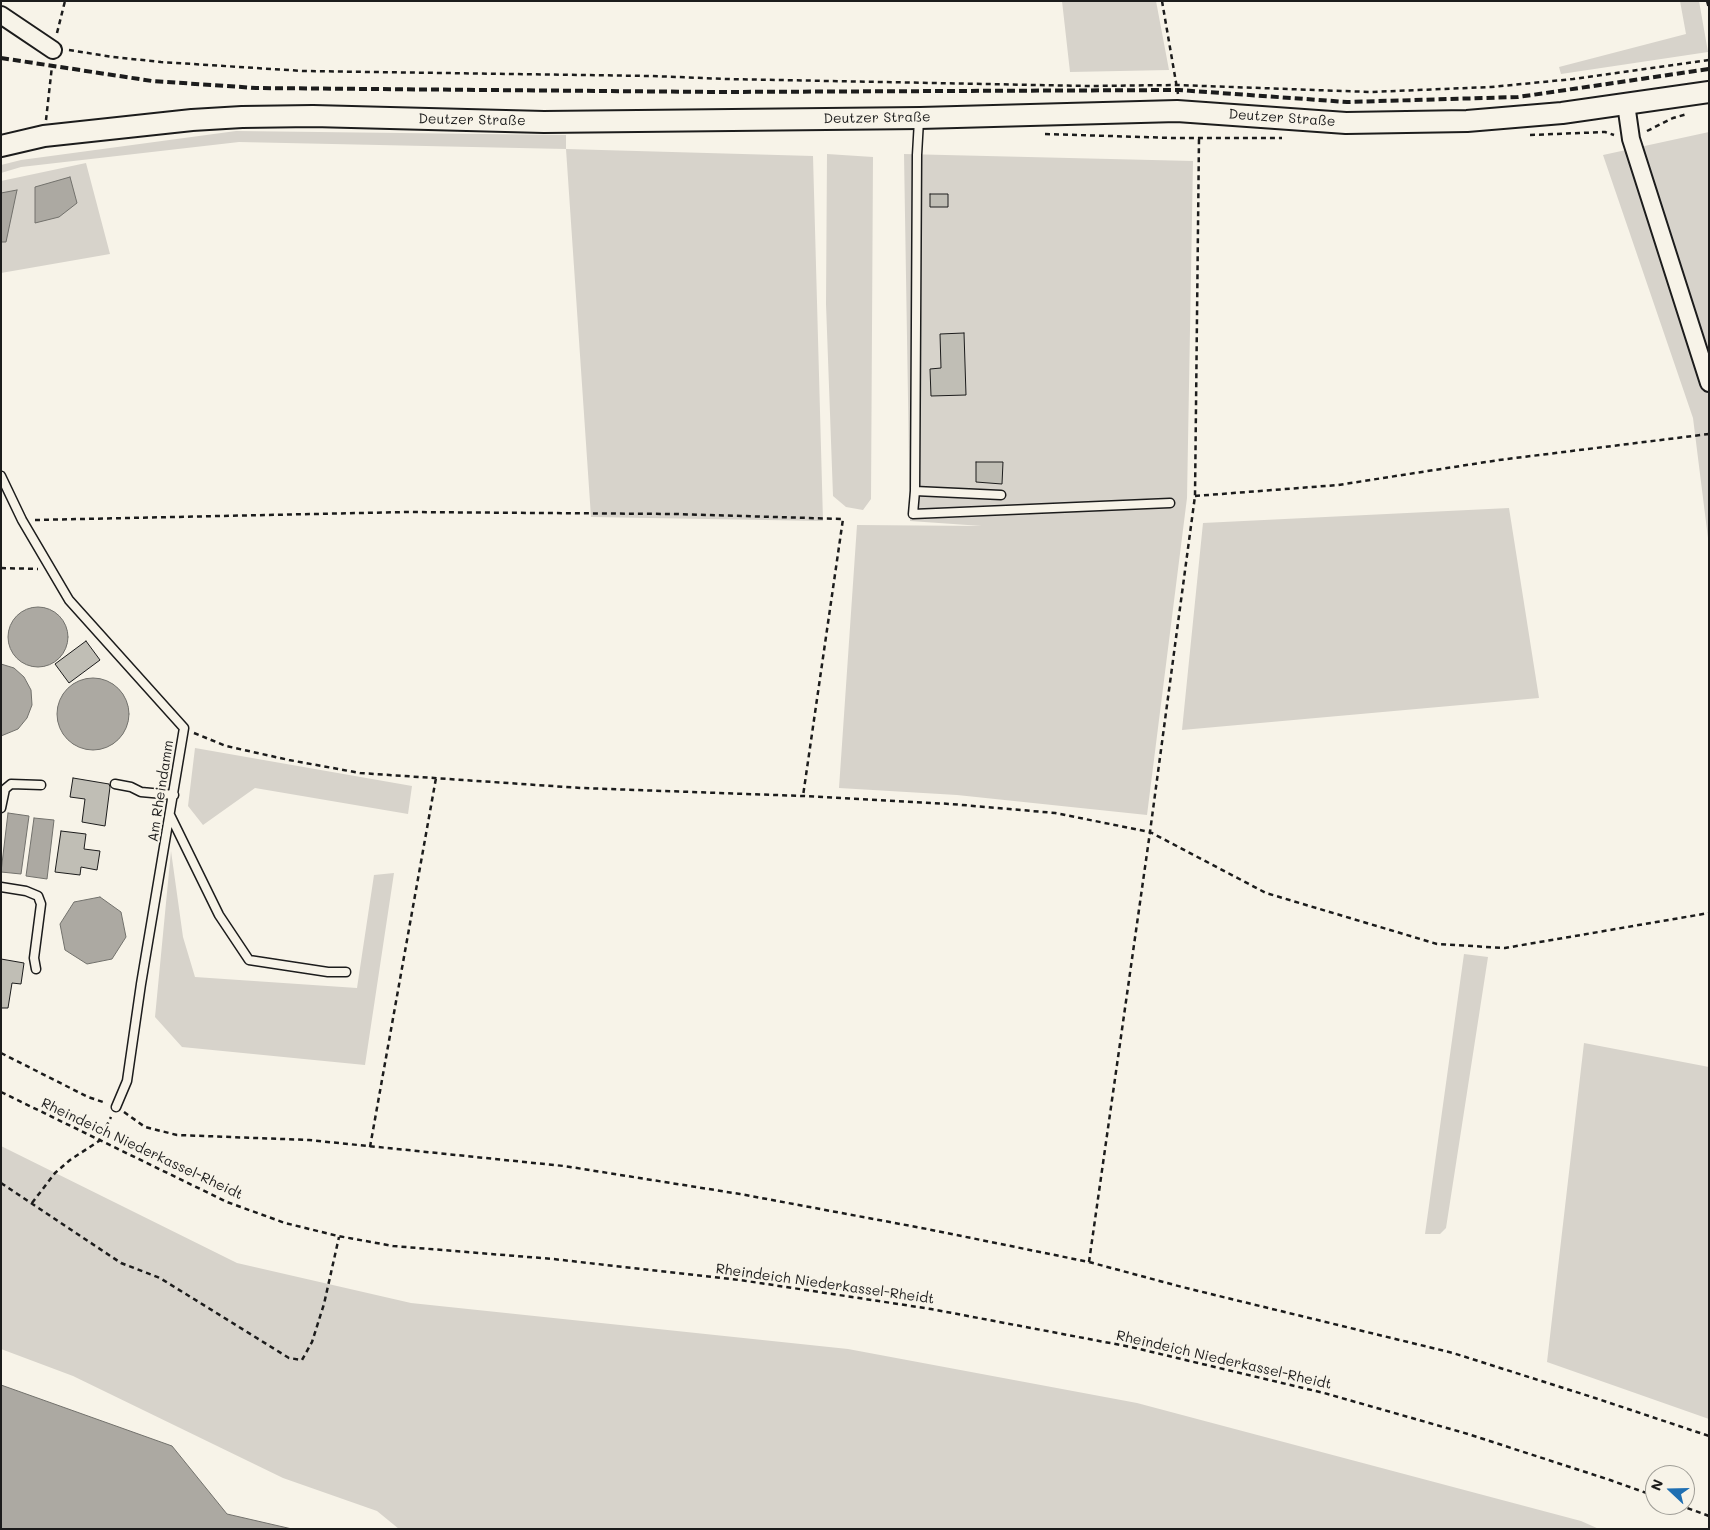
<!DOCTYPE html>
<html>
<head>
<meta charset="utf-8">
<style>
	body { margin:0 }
	#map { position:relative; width:1710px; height:1530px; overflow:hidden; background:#f7f3e8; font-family:Mali,sans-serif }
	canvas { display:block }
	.frame { position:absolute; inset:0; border:2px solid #1c1c1c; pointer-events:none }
	.north { position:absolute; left:1645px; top:1465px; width:50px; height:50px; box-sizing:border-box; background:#f7f3e8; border:1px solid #9f9d96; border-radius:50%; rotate:291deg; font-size:14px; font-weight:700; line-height:20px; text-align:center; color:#1c1c1c }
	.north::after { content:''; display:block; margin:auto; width:18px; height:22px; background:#1f6fb2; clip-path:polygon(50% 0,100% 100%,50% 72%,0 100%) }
</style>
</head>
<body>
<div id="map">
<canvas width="1710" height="1530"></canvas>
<div class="frame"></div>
<div class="north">N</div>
</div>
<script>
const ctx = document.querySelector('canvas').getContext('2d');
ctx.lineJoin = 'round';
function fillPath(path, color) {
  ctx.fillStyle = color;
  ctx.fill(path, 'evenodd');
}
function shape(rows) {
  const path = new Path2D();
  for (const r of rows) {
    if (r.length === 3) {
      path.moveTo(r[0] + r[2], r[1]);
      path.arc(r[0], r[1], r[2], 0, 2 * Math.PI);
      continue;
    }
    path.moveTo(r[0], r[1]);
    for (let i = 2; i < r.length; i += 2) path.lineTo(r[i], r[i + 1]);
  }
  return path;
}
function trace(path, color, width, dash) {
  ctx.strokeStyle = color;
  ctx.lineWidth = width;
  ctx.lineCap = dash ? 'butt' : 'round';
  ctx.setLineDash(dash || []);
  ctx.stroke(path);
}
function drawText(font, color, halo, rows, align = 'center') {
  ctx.font = font + ' Mali,sans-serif';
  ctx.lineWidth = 4.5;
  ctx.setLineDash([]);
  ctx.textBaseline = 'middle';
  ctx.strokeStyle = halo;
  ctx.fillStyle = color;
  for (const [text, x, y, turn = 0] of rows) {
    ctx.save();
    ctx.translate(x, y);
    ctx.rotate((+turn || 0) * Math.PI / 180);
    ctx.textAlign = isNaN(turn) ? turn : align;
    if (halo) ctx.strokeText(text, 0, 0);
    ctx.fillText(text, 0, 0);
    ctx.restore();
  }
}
const green = shape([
	[1062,1,1156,1,1169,70,1070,72],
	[1680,1,1699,1,1708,52,1561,74,1559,67,1686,34],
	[236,131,566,135,566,149,813,156,823,521,591,517,566,149,239,142,21,167,1,173,1,165,21,160],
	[1709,132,1709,546,1693,418,1603,155],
	[827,154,873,157,871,499,863,510,846,507,833,496,826,304],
	[904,154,1193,161,1187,498,1147,815,957,795,839,788,857,525,982,526,910,521],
	[86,163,110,254,1,273,1,181],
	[1509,508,1539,698,1182,730,1203,523],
	[195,748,412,786,408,814,255,788,203,825,188,806],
	[171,851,183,937,195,977,357,988,374,875,394,873,365,1065,182,1047,155,1017],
	[1464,954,1488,957,1446,1228,1440,1234,1425,1234],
	[1584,1043,1709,1067,1709,1419,1547,1362],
	[1,1146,237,1263,411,1303,848,1349,1137,1403,1581,1521,1599,1529,399,1529,377,1511,283,1478,73,1376,1,1349]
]);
const water = shape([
	[70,177,77,203,59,217,35,223,35,187,70,177],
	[17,190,6,242,1,242,1,193,17,190],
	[38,637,30],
	[1,664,14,668,24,677,31,690,32,705,27,718,18,729,1,736,1,664],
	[93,714,36],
	[8,813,29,816,21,874,1,872,8,813],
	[34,818,54,820,47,879,26,876,34,818],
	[100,897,121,912,126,937,112,959,87,964,65,950,60,924,74,902,100,897],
	[1,1385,172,1446,227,1514,292,1529,1,1529,1,1385]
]);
const building = shape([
	[930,194,948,194,948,207,930,207,930,194],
	[964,333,966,395,931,396,930,369,941,368,940,334,964,333],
	[976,462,1003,462,1002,484,976,482,976,462],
	[86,641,100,660,69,683,55,664,86,641],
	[73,778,109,784,110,787,105,826,82,822,85,799,70,797,73,778],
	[61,831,86,834,84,849,100,851,97,870,81,867,80,875,55,872,61,831],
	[1,959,24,963,21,984,12,983,8,1008,1,1008,1,959]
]);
const path = shape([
	[1162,1,1178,94],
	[1707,1,1709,8],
	[57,33,65,1],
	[69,50,113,57,161,62,303,71,652,76,727,79,1088,86,1177,85,1370,92,1491,87,1573,79,1709,60],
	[46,120,52,66],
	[1647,131,1673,118,1687,114],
	[1045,134,1173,138,1282,138],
	[1530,135,1605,132,1614,135],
	[1195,496,1338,485,1499,460,1709,434],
	[35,520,406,512,675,514,843,519,803,796],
	[1,568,38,569],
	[194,733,226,746,289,760,360,773,581,788,803,796,951,804,1055,813,1150,832,1266,893,1437,944,1505,948,1709,913],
	[1,1053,88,1097,106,1103],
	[1,1092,227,1202,285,1223,338,1236,393,1246,553,1259,740,1280,931,1309,1131,1347,1324,1393,1468,1434,1610,1480,1655,1496],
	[124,1112,145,1127,177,1135,309,1140,564,1166,740,1194,927,1229,1089,1262,1182,1287,1453,1353,1595,1398,1709,1436],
	[370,1147,436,778],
	[1,1183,121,1263,160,1278,289,1358,302,1360,312,1342,324,1304,339,1237],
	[32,1203,55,1173,70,1160,99,1141,111,1117],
	[1089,1262,1150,832,1195,496,1199,138],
	[1679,1505,1709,1516]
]);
const service = shape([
	[919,120,917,155,915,491,1001,495],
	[1,476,22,520,69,600,184,728,141,984,127,1081,116,1107],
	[915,491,913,514,1170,503],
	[115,784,131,787,141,792,174,795],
	[1,808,5,789,11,784,41,785],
	[170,815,219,915,249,960,328,972,346,972],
	[1,887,26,891,38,896,41,904,34,958,36,969]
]);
const minor = shape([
	[1,15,53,50],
	[1626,104,1631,139,1709,383]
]);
const tertiary = shape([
	[1,146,44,136,192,120,242,117,313,116,544,122,920,118,1177,111,1346,123,1467,121,1562,113,1709,92]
]);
const rail = shape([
	[1,58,152,81,256,88,718,92,1179,90,1347,102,1518,97,1709,69]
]);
const streetNames = [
	["Deutzer Straße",877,118,-1],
	["Deutzer Straße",1282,118,4],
	["Deutzer Straße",472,120,1],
	["Am Rheindamm",161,791,-81],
	["Rheindeich Niederkassel-Rheidt",142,1149,25],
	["Rheindeich Niederkassel-Rheidt",825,1284,8],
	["Rheindeich Niederkassel-Rheidt",1224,1360,13]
];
fillPath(green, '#d7d3cb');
fillPath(water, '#aca9a2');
trace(water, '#72716c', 1);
fillPath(building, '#c0beb5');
trace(building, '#1c1c1c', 1);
trace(service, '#1c1c1c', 11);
trace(minor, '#1c1c1c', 20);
trace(tertiary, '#1c1c1c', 24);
trace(path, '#1c1c1c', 2.5, [5, 4]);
trace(service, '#f7f3e8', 8);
trace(minor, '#f7f3e8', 16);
trace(tertiary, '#f7f3e8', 20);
trace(rail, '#1c1c1c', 4, [8, 4]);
drawText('14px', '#1c1c1c', '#f7f3e8', streetNames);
</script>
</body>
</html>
